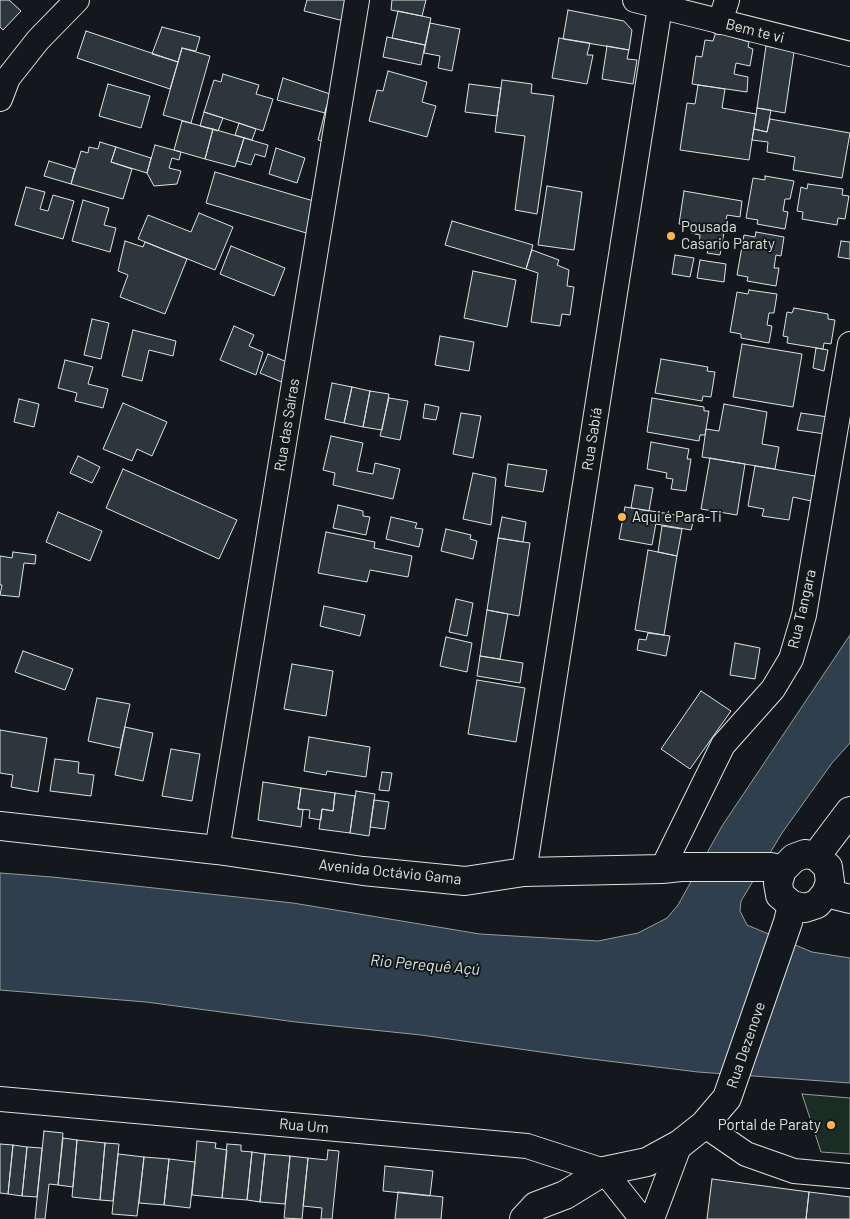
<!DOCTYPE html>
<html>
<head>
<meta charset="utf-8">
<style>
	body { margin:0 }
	canvas { display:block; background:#14181c }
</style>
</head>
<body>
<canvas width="850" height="1219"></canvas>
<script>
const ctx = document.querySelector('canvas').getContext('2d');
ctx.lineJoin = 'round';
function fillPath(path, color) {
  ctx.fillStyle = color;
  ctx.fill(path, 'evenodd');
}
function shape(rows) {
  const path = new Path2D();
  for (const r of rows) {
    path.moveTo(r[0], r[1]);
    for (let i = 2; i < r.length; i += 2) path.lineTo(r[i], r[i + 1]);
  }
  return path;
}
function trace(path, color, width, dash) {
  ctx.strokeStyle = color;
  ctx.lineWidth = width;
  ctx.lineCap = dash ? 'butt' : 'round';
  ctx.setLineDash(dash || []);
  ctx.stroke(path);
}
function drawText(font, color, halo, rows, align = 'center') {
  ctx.font = font + ' Barlow,sans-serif';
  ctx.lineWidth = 4;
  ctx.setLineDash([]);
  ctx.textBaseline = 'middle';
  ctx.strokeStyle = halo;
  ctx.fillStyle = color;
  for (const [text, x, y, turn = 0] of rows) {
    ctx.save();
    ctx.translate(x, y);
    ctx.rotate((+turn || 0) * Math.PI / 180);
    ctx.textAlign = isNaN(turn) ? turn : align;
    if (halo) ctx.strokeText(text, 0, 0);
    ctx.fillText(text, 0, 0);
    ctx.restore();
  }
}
const green = shape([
	[802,1094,850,1098,850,1154,821,1152,802,1094]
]);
const water = shape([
	[850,635,850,743,832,763,782,833,741,901,740,911,747,925,812,952,850,958,850,1083,698,1072,583,1058,421,1035,296,1022,146,1002,0,990,0,873,52,877,293,903,480,934,598,941,638,933,667,918,678,905,722,826,850,635]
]);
const building = shape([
	[0,0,9,0,21,11,3,30,0,27,0,0],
	[307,0,345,0,344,21,304,11,307,0],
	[392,0,426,0,422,16,391,10,392,0],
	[568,10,624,21,632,30,629,50,563,39,568,10],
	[398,11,431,18,425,45,392,38,398,11],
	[430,23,460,29,452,71,438,68,440,56,424,53,430,23],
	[162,27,200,37,196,51,182,48,178,62,152,54,162,27],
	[86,31,178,62,170,89,77,58,86,31],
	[716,32,749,42,748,47,753,49,750,66,736,63,734,74,748,77,747,92,692,84,696,56,702,57,705,40,713,41,716,32],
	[387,37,425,45,421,65,383,57,387,37],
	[559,38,590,43,587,55,593,55,587,84,552,78,559,38],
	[607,46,629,50,627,59,637,60,633,84,602,79,607,46],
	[766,46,794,52,785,113,757,108,766,46],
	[182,48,210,56,191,123,163,115,182,48],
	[388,71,427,82,422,102,436,106,427,137,369,121,377,90,383,91,388,71],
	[223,74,259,85,256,94,273,99,263,131,204,112,214,80,221,82,223,74],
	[283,78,330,94,325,113,277,100,283,78],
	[502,80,532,84,531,93,554,96,537,214,515,210,525,136,495,132,502,80],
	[108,84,150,96,141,128,99,116,108,84],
	[469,84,501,88,497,116,465,112,469,84],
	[698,85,725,89,722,108,756,114,749,160,680,150,687,103,695,104,698,85],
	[326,108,334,110,326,142,318,140,326,108],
	[757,108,771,110,767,132,754,129,757,108],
	[204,112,223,118,218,131,200,126,204,112],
	[770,119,850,133,842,178,793,170,795,157,767,152,768,142,752,140,754,129,767,132,770,119],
	[182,121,213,129,205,159,174,150,182,121],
	[239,123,256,129,252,140,235,135,239,123],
	[213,129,244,138,235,167,205,159,213,129],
	[244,138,268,145,265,157,255,154,251,165,237,161,244,138],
	[100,142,116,147,111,162,132,169,123,199,71,184,81,151,88,153,89,147,98,149,100,142],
	[155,145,181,152,179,160,172,158,169,168,181,171,177,184,154,186,147,173,155,145],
	[116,147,151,158,147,173,111,162,116,147],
	[276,148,305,158,297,183,269,174,276,148],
	[49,161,75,169,71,184,44,176,49,161],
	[215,172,317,202,313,235,206,203,215,172],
	[765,176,794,181,790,199,785,199,783,211,788,212,785,229,757,224,758,220,746,218,753,178,765,180,765,176],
	[808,184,843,189,842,195,849,196,845,219,838,218,837,225,802,219,803,212,797,211,801,187,807,189,808,184],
	[547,186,582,192,574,250,538,245,547,186],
	[26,187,45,192,40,209,48,211,53,195,74,201,63,239,15,225,26,187],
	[684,191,742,201,740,217,727,215,720,255,707,253,709,247,699,245,700,235,691,233,692,226,679,224,684,191],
	[83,200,109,208,104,225,116,228,110,252,72,241,83,200],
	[199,213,233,227,215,270,138,239,148,215,191,232,199,213],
	[452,221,533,245,526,269,445,245,452,221],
	[756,232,784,237,781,256,776,255,774,268,779,268,776,286,747,281,748,277,737,275,744,235,755,237,756,232],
	[125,241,143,247,145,242,187,259,165,314,120,297,128,275,118,271,125,241],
	[841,241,850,242,850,259,838,257,841,241],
	[231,246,285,268,274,296,220,274,231,246],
	[532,250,559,260,557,265,569,270,567,286,574,287,570,315,562,314,560,326,531,322,538,273,526,269,532,250],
	[675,255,694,258,690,277,672,274,675,255],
	[700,260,726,264,724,282,697,278,700,260],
	[473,271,516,280,507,327,464,318,473,271],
	[749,290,777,294,774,313,769,313,767,325,772,326,769,343,741,338,741,334,730,332,737,292,748,294,749,290],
	[794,308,828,314,828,319,835,320,831,344,824,343,823,349,787,343,788,337,783,336,787,312,792,313,794,308],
	[92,319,109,323,101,359,84,355,92,319],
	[234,326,254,335,249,346,263,352,256,375,220,360,234,326],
	[133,330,176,341,173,356,149,350,142,381,122,376,133,330],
	[440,336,474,342,469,371,435,365,440,336],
	[742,344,802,354,793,407,733,397,742,344],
	[816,348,828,350,824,371,813,368,816,348],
	[268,354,287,362,284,383,260,373,268,354],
	[661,359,708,367,707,371,715,372,711,397,703,396,702,401,655,393,661,359],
	[65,360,93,367,88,384,108,389,103,408,75,401,77,393,58,388,65,360],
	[332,383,352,387,344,423,325,419,332,383],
	[352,387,370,391,363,427,344,423,352,387],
	[370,391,389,394,382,430,363,427,370,391],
	[389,398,408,401,400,440,380,436,389,398],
	[652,398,704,407,704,411,709,411,705,435,700,435,699,441,647,432,652,398],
	[19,399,39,404,34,427,14,422,19,399],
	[123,403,167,422,152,456,137,449,132,461,103,449,123,403],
	[425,404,439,407,436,420,423,418,425,404],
	[724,404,767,412,762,444,779,447,775,469,702,457,706,429,719,431,724,404],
	[461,413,481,416,473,458,453,454,461,413],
	[801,413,828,417,825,434,797,430,801,413],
	[331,436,363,443,357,471,373,474,375,463,400,469,393,499,333,485,335,473,323,470,331,436],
	[651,442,689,449,687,459,691,459,686,491,671,489,673,479,666,478,667,473,647,469,651,442],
	[78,456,100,467,92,483,70,473,78,456],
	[710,458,745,464,737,515,701,509,710,458],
	[508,464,547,470,543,492,505,486,508,464],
	[755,466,815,476,811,501,793,497,789,520,762,516,764,509,748,506,755,466],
	[123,469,237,520,219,559,106,508,123,469],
	[473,473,496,478,491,525,463,519,473,473],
	[635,485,653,488,649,511,631,508,635,485],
	[338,505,363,511,363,516,370,517,366,535,333,528,338,505],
	[625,507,658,512,652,545,619,539,625,507],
	[58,512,102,531,90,561,46,542,58,512],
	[658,512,694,518,691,530,656,524,658,512],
	[391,517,417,523,415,528,423,529,419,547,386,539,391,517],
	[502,517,526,522,523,542,498,538,502,517],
	[662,526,682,529,677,556,658,552,662,526],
	[446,529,471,535,470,539,477,541,473,559,441,551,446,529],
	[326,532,375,542,374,548,412,556,408,577,370,570,367,582,318,573,326,532],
	[498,538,530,543,519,616,487,610,498,538],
	[648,550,677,556,664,635,635,630,648,550],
	[13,552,36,555,35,564,24,563,19,597,0,595,2,585,0,585,0,556,12,558,13,552],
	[456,599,473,603,467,636,449,632,456,599],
	[324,606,365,615,360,636,320,626,324,606],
	[487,610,508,614,500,659,480,656,487,610],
	[648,633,670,636,666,656,637,650,639,639,646,640,648,633],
	[446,637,472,643,467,672,440,666,446,637],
	[735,643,760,648,755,679,730,675,735,643],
	[23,651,73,669,65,690,15,672,23,651],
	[480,656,523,663,520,683,477,676,480,656],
	[292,664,333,671,326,716,284,709,292,664],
	[477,680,525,688,516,742,468,734,477,680],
	[701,691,731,711,690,769,661,749,701,691],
	[97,698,130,704,120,748,88,741,97,698],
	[125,727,153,733,143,781,115,775,125,727],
	[0,730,47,738,38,792,11,787,13,775,0,773,0,730],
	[309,737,370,747,366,777,327,771,326,775,304,771,309,737],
	[171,749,200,754,192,801,162,796,171,749],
	[55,759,79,762,78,773,94,775,91,796,50,791,55,759],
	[382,772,392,773,389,791,379,790,382,772],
	[263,782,301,788,298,809,303,810,301,827,258,820,263,782],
	[301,788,335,793,333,811,322,809,321,820,309,818,310,810,298,809,301,788],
	[356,791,375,794,369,836,350,833,356,791],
	[335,793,355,796,350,833,319,829,322,809,333,811,335,793],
	[374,800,389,802,385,829,370,827,374,800],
	[44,1131,63,1133,58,1185,49,1184,45,1219,35,1219,44,1131],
	[63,1138,77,1140,73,1187,58,1185,63,1138],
	[77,1140,105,1143,100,1200,72,1197,77,1140],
	[197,1141,216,1143,215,1148,227,1150,222,1198,192,1195,197,1141],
	[105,1143,119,1144,113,1201,100,1200,105,1143],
	[0,1144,13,1145,8,1194,0,1193,0,1144],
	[227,1144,241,1145,241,1151,252,1152,247,1200,222,1198,227,1144],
	[13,1145,27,1147,22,1196,8,1194,13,1145],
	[27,1147,42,1148,37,1197,22,1196,27,1147],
	[328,1150,339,1151,332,1219,321,1219,322,1208,303,1206,308,1158,327,1160,328,1150],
	[252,1152,265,1154,260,1202,247,1200,252,1152],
	[118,1154,144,1157,137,1216,112,1214,118,1154],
	[265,1154,290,1156,285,1204,260,1202,265,1154],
	[290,1156,308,1158,302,1219,284,1218,290,1156],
	[144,1157,169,1159,164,1205,139,1203,144,1157],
	[169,1159,195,1162,190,1208,164,1205,169,1159],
	[385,1166,433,1171,430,1196,383,1191,385,1166],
	[712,1179,809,1192,806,1219,707,1219,712,1179],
	[398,1192,443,1197,441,1219,395,1219,398,1192],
	[809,1192,850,1197,850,1219,806,1219,809,1192]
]);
const minor = shape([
	[635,0,850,54],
	[720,22,727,0],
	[0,99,8,78,38,40,77,0],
	[217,850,357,0],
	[662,869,723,745,773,689,791,659,804,615,850,344],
	[524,872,660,7],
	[0,1099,527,1146,604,1171,642,1219],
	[704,1125,746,1154,794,1171,850,1176],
	[652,1219,680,1144]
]);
const tertiary = shape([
	[0,826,217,850,363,871,465,881,524,872,662,869,681,867,771,867,782,870],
	[805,854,816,856,828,867,830,882,826,893,817,904,805,908,792,905,780,895,778,883,782,870,794,858,805,854],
	[816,856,850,811],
	[826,893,850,899],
	[524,1219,536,1206,565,1195,604,1171,647,1162,680,1144,704,1125,727,1098,788,922,792,905]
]);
const markers = [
	[671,236,5,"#ffb74d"],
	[622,517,5,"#ffb74d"],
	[831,1125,5,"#ffb74d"]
];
const streetNames = [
	["Bem te vi",755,31,14],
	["Rua das Saíras",287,425,-81],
	["Rua Sabiá",592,439,-81],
	["Rua Tangara",802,609,-77],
	["Avenida Octávio Gama",390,872,6],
	["Rua Dezenove",746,1045,-71],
	["Rua Um",304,1126,5]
];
const poiNames = [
	["Pousada",681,227],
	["Casario Paraty",681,244],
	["Aqui é Para-Ti",632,517],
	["Portal de Paraty",821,1125,"right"]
];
const waterNames = [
	["Rio Perequê Açú",425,965,5]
];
fillPath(green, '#1a2d24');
trace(green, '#939e99', 1);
fillPath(water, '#2f3f4d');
trace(water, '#939e99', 1);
fillPath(building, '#2c363c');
trace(building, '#d8e6dc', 1);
trace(minor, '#d8e6dc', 26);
trace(tertiary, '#d8e6dc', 30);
trace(minor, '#14181c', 24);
trace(tertiary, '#14181c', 28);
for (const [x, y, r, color] of markers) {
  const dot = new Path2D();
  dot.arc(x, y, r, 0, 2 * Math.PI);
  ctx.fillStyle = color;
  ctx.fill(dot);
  trace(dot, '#14181c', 2);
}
drawText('15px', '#d8e6dc', '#14181c', streetNames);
drawText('15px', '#d8e6dc', '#14181c', poiNames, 'left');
drawText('italic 16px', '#d8e6dc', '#14181c', waterNames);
</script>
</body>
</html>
